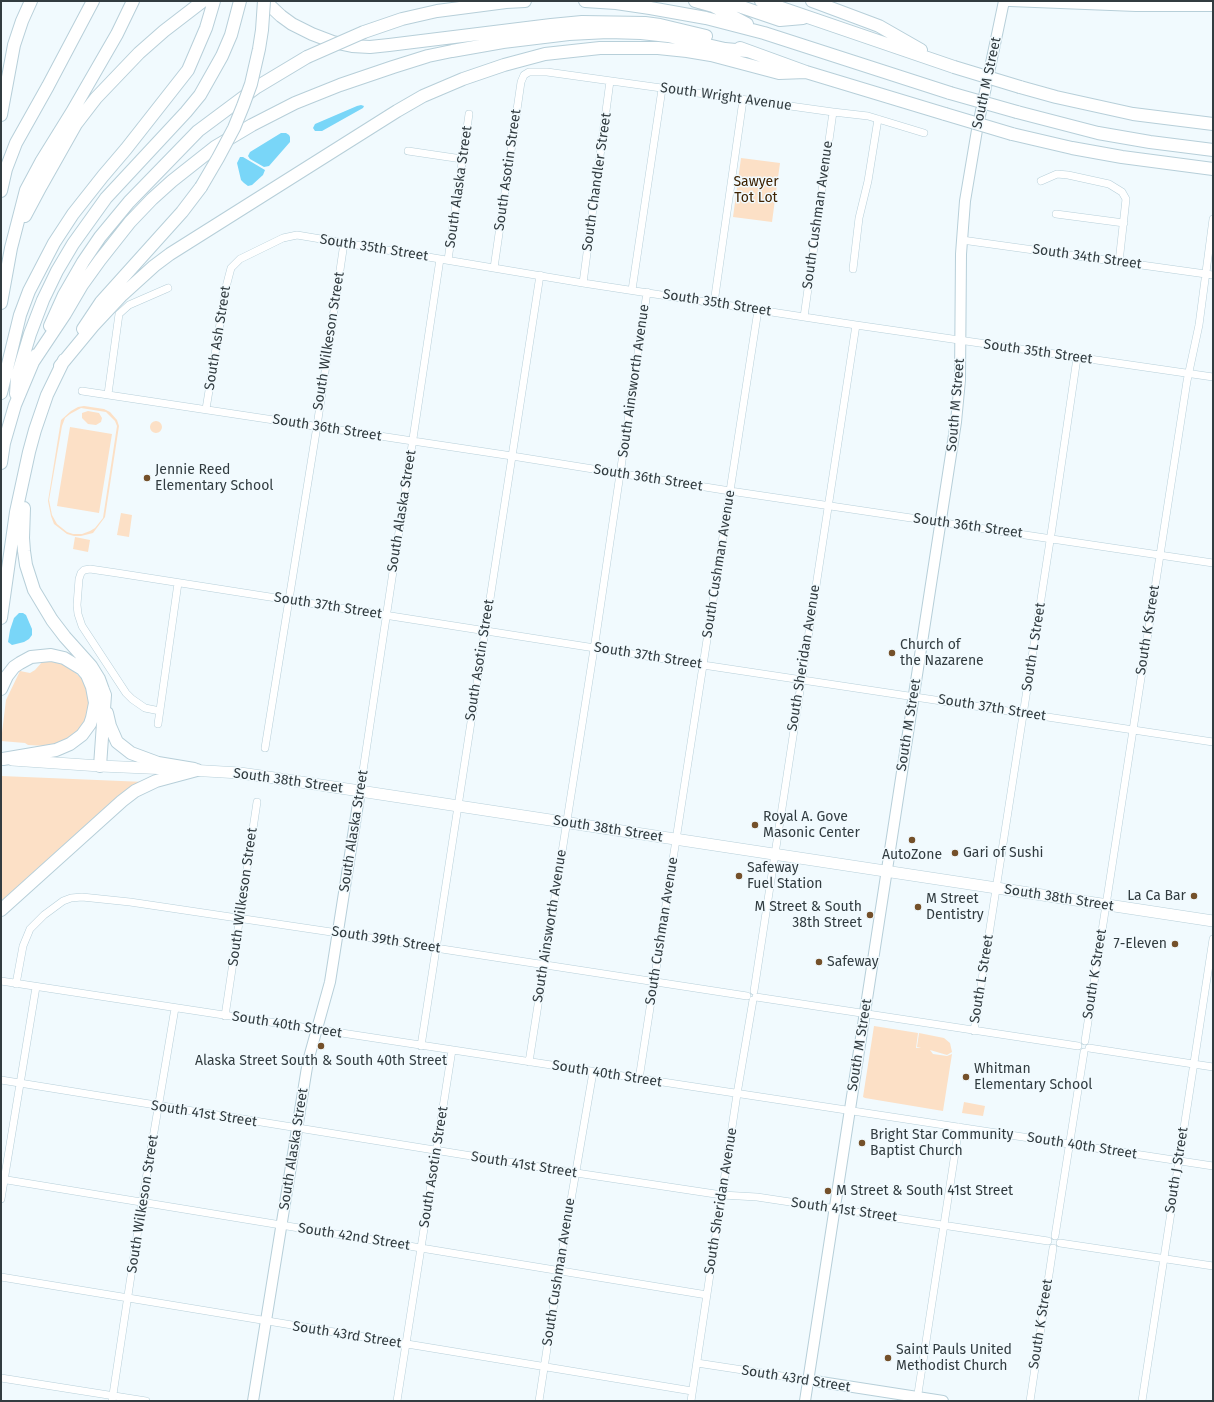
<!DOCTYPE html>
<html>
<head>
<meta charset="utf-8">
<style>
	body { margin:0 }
	#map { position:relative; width:1214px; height:1402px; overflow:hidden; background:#f1fafe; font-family:"Fira Sans",sans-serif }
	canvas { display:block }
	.frame { position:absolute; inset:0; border:2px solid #323c40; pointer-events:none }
</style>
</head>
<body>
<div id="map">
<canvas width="1214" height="1402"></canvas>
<div class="frame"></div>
</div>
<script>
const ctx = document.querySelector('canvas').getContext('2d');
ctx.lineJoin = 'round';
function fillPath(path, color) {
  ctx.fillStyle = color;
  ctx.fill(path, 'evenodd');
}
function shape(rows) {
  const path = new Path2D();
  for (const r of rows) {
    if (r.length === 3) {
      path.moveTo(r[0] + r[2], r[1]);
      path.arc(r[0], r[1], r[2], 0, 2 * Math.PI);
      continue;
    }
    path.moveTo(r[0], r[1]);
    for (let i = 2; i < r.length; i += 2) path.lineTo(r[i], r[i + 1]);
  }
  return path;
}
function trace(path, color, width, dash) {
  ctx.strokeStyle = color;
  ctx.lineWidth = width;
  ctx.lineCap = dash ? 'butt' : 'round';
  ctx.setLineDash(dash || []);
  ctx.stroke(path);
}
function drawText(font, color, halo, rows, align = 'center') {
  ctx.font = font + ' "Fira Sans",sans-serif';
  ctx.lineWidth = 3;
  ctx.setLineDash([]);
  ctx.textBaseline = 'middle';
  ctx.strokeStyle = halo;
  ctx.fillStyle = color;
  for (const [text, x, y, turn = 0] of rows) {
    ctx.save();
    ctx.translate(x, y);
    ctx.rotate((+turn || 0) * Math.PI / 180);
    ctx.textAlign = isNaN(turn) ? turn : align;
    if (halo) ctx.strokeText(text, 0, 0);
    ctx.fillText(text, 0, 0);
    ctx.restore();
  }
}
const green = shape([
	[741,158,780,163,772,222,733,217],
	[84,406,104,409,110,412,117,420,119,426,105,517,93,533,81,536,74,536,67,534,54,524,51,516,48,501,61,420,71,411,78,407],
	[81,408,106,412,115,421,117,426,103,518,95,528,90,531,82,534,73,534,67,532,57,524,52,515,49,500,62,426,65,418,70,414],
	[88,411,99,413,102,418,101,422,96,425,88,424,82,418,82,413],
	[156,427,6],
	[70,427,112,434,99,513,57,506],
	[121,513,132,515,129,537,117,535],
	[75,537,90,540,88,552,73,549],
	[43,661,55,661,69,667,82,679,87,689,89,701,87,716,81,727,72,737,59,743,46,746,28,745,25,743,1,741,6,700,20,671,30,673,35,670],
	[1,776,145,782,123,794,86,825,38,869,1,901],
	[874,1026,918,1033,916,1048,921,1048,917,1047,919,1033,944,1038,950,1043,952,1052,947,1055,930,1050,933,1054,947,1056,952,1054,943,1111,865,1098,863,1097],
	[964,1102,985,1106,983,1116,962,1113]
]);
const water = shape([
	[361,105,364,106,363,108,322,131,315,131,313,128,315,124,357,106],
	[281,133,286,133,289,135,290,137,290,142,269,166,264,167,250,159,248,156,250,152],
	[240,157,243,157,265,170,263,175,252,185,248,186,244,183,241,180,237,163],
	[19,613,23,613,26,615,32,629,32,635,29,639,24,642,12,645,8,642,10,630,14,618]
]);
const street = shape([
	[408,151,462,159],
	[1041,181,1057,174,1068,175,1109,184,1122,192,1126,199,1119,262],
	[1056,214,1124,223],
	[962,240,1213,275],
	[448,260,469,114],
	[494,268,521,82,524,75,529,72,547,72,833,112,868,116,924,133],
	[853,269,859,218,868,181,878,119],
	[583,283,610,81],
	[632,290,662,89],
	[714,303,743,100],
	[804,317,833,112],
	[82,391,512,456,730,491,1213,563],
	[108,394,119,314,129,305,168,288],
	[206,409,226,287,231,268,240,259,283,238,297,235,583,283,856,325,1213,377],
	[160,711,145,708,132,699,126,693,82,626,78,614,77,605,79,579,81,573,84,570,90,569,117,573,703,665,1213,742],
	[158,724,178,583],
	[265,748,317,426,344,243],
	[360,791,440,259],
	[1,981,1213,1166],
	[16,984,23,946,30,929,44,915,63,901,71,898,82,897,130,902,338,933,747,996],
	[754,991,856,325],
	[756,997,1078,1046],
	[225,1016,257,802],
	[974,1031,1052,528,1077,358],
	[1085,1041,1160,555,1187,381,1199,325,1213,219],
	[421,1046,540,275],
	[1089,1048,1213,1067],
	[529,1062,596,636,647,292],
	[639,1079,758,310],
	[1,1080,583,1174,722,1195,757,1197,1048,1241],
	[1,1179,707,1295],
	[1,1199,36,987],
	[1055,1236,1084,1052],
	[1060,1243,1213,1266],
	[1,1277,692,1391],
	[697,1363,808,1380],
	[1,1378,146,1401],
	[917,1400,959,1127],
	[112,1401,142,1203,175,1008],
	[397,1401,452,1050],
	[539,1401,559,1270,593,1072],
	[691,1401,737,1094,753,1000],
	[1030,1401,1053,1248],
	[1142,1401,1213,939]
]);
const secondary = shape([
	[1010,1,1136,6,1213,6],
	[808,1380,943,1401],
	[253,1401,308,1061,330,982,360,791],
	[805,1401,956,422,960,380,961,254,965,201,977,130,1004,1]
]);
const primary = shape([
	[12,760,100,766,170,769],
	[189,770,240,773,268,777,1213,921]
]);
const highway = shape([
	[265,1,281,16,292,24,312,34,333,42,352,46,370,47,389,45,551,25,582,22,645,23,660,25,706,36],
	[585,1,616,3,650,8,706,18,764,33,950,93],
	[695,1,713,6,747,24],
	[724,1,780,20,803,18],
	[761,1,954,67],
	[812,1,879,26,921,50],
	[364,32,402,19,437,11,506,2,525,1],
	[740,48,806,72,945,114],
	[1020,87,1056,97,1133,114,1213,124],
	[1017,112,1098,133,1150,142,1213,150],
	[1,115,14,45,22,21,31,1],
	[1012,134,1072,148,1122,157,1213,169],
	[1,191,6,169,16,143,48,86,93,1],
	[25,216,41,186,76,124,96,98,139,53,164,31,203,1],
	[1,303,11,248,26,190,41,162,72,112,117,34,133,1],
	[50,326,64,295,83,262,100,237,129,202,198,131,257,87,307,57],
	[83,329,101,302,182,212,201,187],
	[33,362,65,314,82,285,100,260,130,222,152,199,172,181,215,147,252,125,295,103,340,85,393,67,428,56,452,51,503,42,569,34,608,32,641,33,668,36,725,49,747,51],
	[60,366,93,326,122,295,154,266,170,254,397,111,423,96,463,79,504,65,545,54,600,48,658,48,687,51,711,55,779,73,806,72],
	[1,393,20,315,29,291,54,243,73,214,103,176,126,149,188,70,206,28,214,1],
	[16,394,17,377,30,334,43,300,57,271,73,244,106,198,186,112,200,95,222,56,231,35,240,1],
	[1,463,4,443,15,405,36,355],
	[24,508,23,538,24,551,26,565,34,590,52,620,65,637,91,666,99,679,103,690,105,695,100,766],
	[1,618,16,512,29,452,35,430,47,395,64,360],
	[1,689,7,676,14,667,20,663,31,657,51,655,64,658,82,669,87,675,92,687,95,703,92,718,90,724,82,735,70,744,56,750,3,759],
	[107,713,110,726,117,742,131,753,158,763,194,769],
	[1,910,122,801,135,791,156,781,197,770]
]);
const highwayBridge = shape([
	[307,57,364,32],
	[954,67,1020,87],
	[950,93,1017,112],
	[945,114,1012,134],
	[201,187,218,158,234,128,243,106,251,84,259,49,262,30,264,1]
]);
const markers = [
	[147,478,4,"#74502a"],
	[892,653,4,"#74502a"],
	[755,825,4,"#74502a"],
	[912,840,4,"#74502a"],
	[955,853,4,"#74502a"],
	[739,876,4,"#74502a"],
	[1194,896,4,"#74502a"],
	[918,907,4,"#74502a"],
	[870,915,4,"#74502a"],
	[1175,944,4,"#74502a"],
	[819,962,4,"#74502a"],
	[321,1046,4,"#74502a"],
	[966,1077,4,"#74502a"],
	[862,1143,4,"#74502a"],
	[828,1191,4,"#74502a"],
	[888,1358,4,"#74502a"]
];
const streetNames = [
	["South M Street",987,83,-78],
	["South Wright Avenue",726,97,8],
	["South Asotin Street",508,170,-82],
	["South Chandler Street",597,182,-82],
	["South Alaska Street",459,187,-82],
	["South Cushman Avenue",818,215,-82],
	["South 35th Street",374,248,9],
	["South 34th Street",1087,257,8],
	["South 35th Street",717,303,9],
	["South Ash Street",218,338,-81],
	["South Wilkeson Street",329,341,-81],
	["South 35th Street",1038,352,8],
	["South Ainsworth Avenue",634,381,-82],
	["South M Street",956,405,-85],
	["South 36th Street",327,428,9],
	["South 36th Street",648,478,9],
	["South Alaska Street",402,511,-81],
	["South 36th Street",968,526,8],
	["South Cushman Avenue",719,564,-81],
	["South 37th Street",328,606,9],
	["South K Street",1148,630,-81],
	["South L Street",1034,647,-81],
	["South 37th Street",648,656,9],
	["South Sheridan Avenue",804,658,-81],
	["South Asotin Street",480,660,-81],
	["South 37th Street",992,708,9],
	["South M Street",909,725,-81],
	["South 38th Street",288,781,8],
	["South 38th Street",608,829,9],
	["South Alaska Street",354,831,-81],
	["South Wilkeson Street",243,897,-82],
	["South 38th Street",1059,898,9],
	["South Ainsworth Avenue",550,926,-81],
	["South Cushman Avenue",662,931,-81],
	["South 39th Street",386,940,9],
	["South K Street",1095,974,-81],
	["South L Street",982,979,-81],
	["South 40th Street",287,1025,9],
	["South M Street",860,1045,-81],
	["South 40th Street",607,1074,9],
	["South 41st Street",204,1114,9],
	["South 40th Street",1082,1146,9],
	["South Alaska Street",294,1149,-81],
	["South 41st Street",524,1165,9],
	["South Asotin Street",434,1167,-81],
	["South J Street",1177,1170,-81],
	["South Sheridan Avenue",721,1201,-81],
	["South Wilkeson Street",143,1204,-81],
	["South 41st Street",844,1210,8],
	["South 42nd Street",354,1237,9],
	["South Cushman Avenue",559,1272,-81],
	["South K Street",1041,1324,-81],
	["South 43rd Street",347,1335,9],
	["South 43rd Street",796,1379,9]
];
const parkNames = [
	["Sawyer",756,182],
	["Tot Lot",756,198]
];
const poiNames = [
	["Jennie Reed",155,470],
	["Elementary School",155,486],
	["Church of",900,645],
	["the Nazarene",900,661],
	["Royal A. Gove",763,817],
	["Masonic Center",763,833],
	["Gari of Sushi",963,853],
	["AutoZone",912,855,"center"],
	["Safeway",747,868],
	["Fuel Station",747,884],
	["La Ca Bar",1186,896,"right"],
	["M Street",926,899],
	["Dentistry",926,915],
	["M Street & South",862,907,"right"],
	["38th Street",862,923,"right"],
	["7-Eleven",1167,944,"right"],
	["Safeway",827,962],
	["Alaska Street South & South 40th Street",321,1061,"center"],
	["Whitman",974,1069],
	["Elementary School",974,1085],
	["Bright Star Community",870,1135],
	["Baptist Church",870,1151],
	["M Street & South 41st Street",836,1191],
	["Saint Pauls United",896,1350],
	["Methodist Church",896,1366]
];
fillPath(green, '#fce0c6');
fillPath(water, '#79d6f8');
trace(street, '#b7cfd9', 8);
trace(secondary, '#b7cfd9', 12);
trace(primary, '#b7cfd9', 12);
trace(highway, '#b7cfd9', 14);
trace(street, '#fff', 7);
trace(secondary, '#fff', 10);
trace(primary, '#fff', 11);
trace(highway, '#fff', 12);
trace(highwayBridge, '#b7cfd9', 14, []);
trace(highwayBridge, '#fff', 12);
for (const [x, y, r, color] of markers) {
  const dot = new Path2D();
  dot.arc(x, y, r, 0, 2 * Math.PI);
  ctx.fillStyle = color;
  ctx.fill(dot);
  trace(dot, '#f1fafe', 1.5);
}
drawText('14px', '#323c40', '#f1fafe', streetNames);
drawText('14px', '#3e2201', '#f1fafe', parkNames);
drawText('14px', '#323c40', '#f1fafe', poiNames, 'left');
</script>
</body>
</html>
